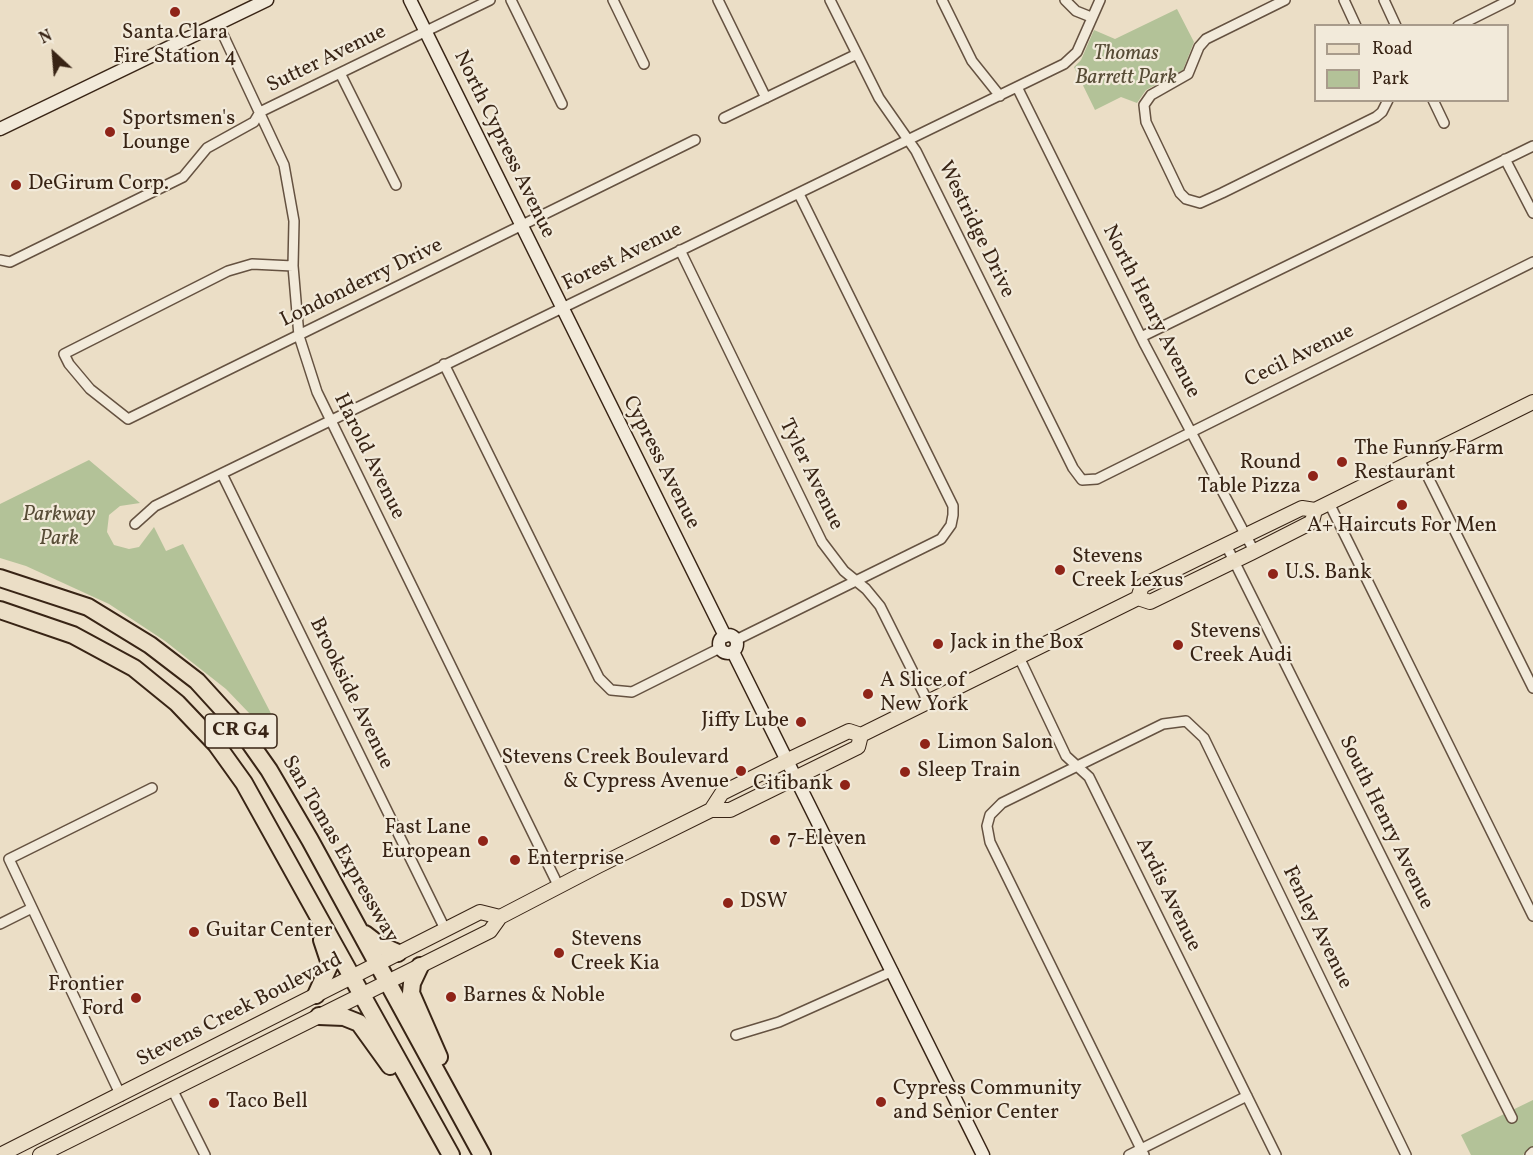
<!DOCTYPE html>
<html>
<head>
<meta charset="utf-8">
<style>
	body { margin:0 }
	#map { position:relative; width:1533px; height:1155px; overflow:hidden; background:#ebdec6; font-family:Vollkorn,serif }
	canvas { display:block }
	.legend { position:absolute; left:1314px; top:24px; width:195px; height:78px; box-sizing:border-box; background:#f2eada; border:2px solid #a89b8b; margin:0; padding:8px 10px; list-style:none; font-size:18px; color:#382415 }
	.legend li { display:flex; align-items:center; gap:12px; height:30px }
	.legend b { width:30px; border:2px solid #a89b8b }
	.north { position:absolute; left:24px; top:24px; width:60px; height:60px; -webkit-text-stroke:4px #f2eada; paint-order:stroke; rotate:334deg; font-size:16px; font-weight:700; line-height:24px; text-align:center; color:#382415 }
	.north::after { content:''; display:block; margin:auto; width:21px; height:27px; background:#382415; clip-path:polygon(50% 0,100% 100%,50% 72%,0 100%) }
</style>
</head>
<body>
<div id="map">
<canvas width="1533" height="1155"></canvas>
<ul class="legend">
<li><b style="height:8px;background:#ebdec6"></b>Road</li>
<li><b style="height:16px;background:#b3c298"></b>Park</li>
</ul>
<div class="north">N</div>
</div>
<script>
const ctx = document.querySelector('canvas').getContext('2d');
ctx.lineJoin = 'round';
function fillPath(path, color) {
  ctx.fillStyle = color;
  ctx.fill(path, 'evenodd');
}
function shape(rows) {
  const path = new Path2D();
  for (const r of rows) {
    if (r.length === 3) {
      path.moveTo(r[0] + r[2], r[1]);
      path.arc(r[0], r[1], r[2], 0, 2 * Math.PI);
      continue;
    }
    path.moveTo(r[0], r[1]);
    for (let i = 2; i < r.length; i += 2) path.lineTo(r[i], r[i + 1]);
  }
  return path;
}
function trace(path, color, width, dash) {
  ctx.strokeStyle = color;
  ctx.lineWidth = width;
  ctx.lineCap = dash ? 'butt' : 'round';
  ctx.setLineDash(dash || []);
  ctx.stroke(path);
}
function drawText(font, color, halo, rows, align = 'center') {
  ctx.font = font + ' Vollkorn,serif';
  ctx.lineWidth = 4.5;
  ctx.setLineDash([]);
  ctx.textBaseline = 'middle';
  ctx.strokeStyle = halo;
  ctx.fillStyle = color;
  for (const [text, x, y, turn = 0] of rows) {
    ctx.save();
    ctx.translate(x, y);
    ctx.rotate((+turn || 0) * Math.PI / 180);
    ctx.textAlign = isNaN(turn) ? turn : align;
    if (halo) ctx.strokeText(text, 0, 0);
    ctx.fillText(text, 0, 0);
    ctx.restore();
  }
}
const green = shape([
	[1177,9,1194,42,1183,70,1146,90,1137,103,1121,97,1095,110,1074,67,1081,60,1094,30,1115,39],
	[89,460,140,503,120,506,109,515,107,532,114,545,129,549,139,547,154,527,166,551,183,544,277,725,250,714,226,689,165,641,109,604,26,566,0,558,0,504],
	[1533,1100,1533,1146,1523,1155,1471,1155,1461,1135]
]);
const street = shape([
	[511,0,562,104],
	[613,0,644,64],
	[718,0,766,98],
	[830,0,879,98,916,151,1073,468,1082,480,1097,479,1533,262],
	[942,0,972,61,1000,96],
	[1065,0,1076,11,1091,17],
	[1285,0,1206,39,1199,47,1188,74,1151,95,1144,105,1146,122,1180,193,1186,199,1200,203,1222,193,1376,117,1382,112,1388,100],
	[1344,0,1356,26],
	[1384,0,1396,26],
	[218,24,284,165,294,221,293,266,299,336,317,392,558,885],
	[1458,26,1510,0],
	[340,73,396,185],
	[1017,87,1145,345,1254,551],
	[1433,100,1444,123],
	[724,118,857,54],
	[1505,159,1533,213],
	[680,250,822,542,844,571,866,589,880,606,928,702],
	[0,260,10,262,183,177,207,148,254,122,260,112,490,0],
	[293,266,252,264,228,271,64,354,69,364,90,389,128,419,695,140],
	[1141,337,1533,146],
	[444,364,599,678,611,690,632,692,720,648],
	[1419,459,1533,688],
	[222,474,445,929],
	[1329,503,1533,916],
	[135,524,155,506,1064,64,1077,52,1100,0],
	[1226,545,1512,1118],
	[736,640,941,539,951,525,953,515,953,506,799,194],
	[1019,657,1066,756,1089,777,1276,1155],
	[0,924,32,908],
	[736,1035,779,1022,893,971],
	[172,1089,205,1155],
	[121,1096,9,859,152,788],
	[1129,1155,1247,1096],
	[1144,1155,990,842,987,826,990,815,1002,803,1163,724,1186,721,1204,738,1406,1155],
	[1530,1155,1533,1152]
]);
const secondary = shape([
	[410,0,725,636],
	[0,129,267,0],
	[728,644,9],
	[733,652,983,1155]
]);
const primary = shape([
	[1138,598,1150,602,1251,553,1312,522,1315,510],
	[711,810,722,793,788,760,849,731,861,735,1138,598,1142,586,1199,558,1302,508,1315,510,1533,402],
	[0,1155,480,912,500,917],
	[40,1155,490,931,500,917,598,866,711,810,730,810,858,747,861,735]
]);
const highway = shape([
	[0,578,88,607,150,645,197,681,238,726,269,770,310,840,482,1155],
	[0,610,73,635,134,668,177,703,216,744,244,783,451,1155],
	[365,934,378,944,398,953],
	[420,966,412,983,411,993,439,1057],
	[316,995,330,964,322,940],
	[319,1016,344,1017,359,1023,390,1066]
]);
const markers = [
	[175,12,6,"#8f2418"],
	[110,132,6,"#8f2418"],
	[16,185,6,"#8f2418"],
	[1342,462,6,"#8f2418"],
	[1313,476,6,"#8f2418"],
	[1402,505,6,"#8f2418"],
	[1060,570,6,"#8f2418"],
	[1273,574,6,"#8f2418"],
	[938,644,6,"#8f2418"],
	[1178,645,6,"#8f2418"],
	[868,694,6,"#8f2418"],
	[801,722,6,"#8f2418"],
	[925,744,6,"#8f2418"],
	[741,771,6,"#8f2418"],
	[905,772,6,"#8f2418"],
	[845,785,6,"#8f2418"],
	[775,840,6,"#8f2418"],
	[483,841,6,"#8f2418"],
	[515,860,6,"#8f2418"],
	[728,903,6,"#8f2418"],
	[194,932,6,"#8f2418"],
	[559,953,6,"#8f2418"],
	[451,997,6,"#8f2418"],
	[136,998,6,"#8f2418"],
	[881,1102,6,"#8f2418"],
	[214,1103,6,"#8f2418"]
];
const shields = [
	[241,731,72]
];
const shieldNames = [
	["CR G4",241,731]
];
const poiNames = [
	["Santa Clara",175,34,"center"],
	["Fire Station 4",175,58,"center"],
	["Sportsmen's",122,120],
	["Lounge",122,144],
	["DeGirum Corp.",28,185],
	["The Funny Farm",1354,450],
	["Restaurant",1354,474],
	["Round",1301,464,"right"],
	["Table Pizza",1301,488,"right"],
	["A+ Haircuts For Men",1402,527,"center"],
	["Stevens",1072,558],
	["Creek Lexus",1072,582],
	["U.S. Bank",1285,574],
	["Stevens",1190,633],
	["Creek Audi",1190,657],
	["Jack in the Box",950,644],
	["A Slice of",880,682],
	["New York",880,706],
	["Jiffy Lube",789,722,"right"],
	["Limon Salon",937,744],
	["Stevens Creek Boulevard",729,759,"right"],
	["& Cypress Avenue",729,783,"right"],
	["Sleep Train",917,772],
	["Citibank",833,785,"right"],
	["Fast Lane",471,829,"right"],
	["European",471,853,"right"],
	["7-Eleven",787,840],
	["Enterprise",527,860],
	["DSW",740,903],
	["Guitar Center",206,932],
	["Stevens",571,941],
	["Creek Kia",571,965],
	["Frontier",124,986,"right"],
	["Ford",124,1010,"right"],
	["Barnes & Noble",463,997],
	["Cypress Community",893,1090],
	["and Senior Center",893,1114],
	["Taco Bell",226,1103]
];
const parkNames = [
	["Thomas",1126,55],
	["Barrett Park",1126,79],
	["Parkway",59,516],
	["Park",59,540]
];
const streetNames = [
	["Sutter Avenue",327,60,-26],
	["North Cypress Avenue",503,145,64],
	["Westridge Drive",975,230,64],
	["Forest Avenue",623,258,-26],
	["Londonderry Drive",362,284,-26],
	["North Henry Avenue",1150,312,63],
	["Cecil Avenue",1300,357,-26],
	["Harold Avenue",368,457,64],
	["Cypress Avenue",660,463,63],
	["Tyler Avenue",810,475,64],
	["Brookside Avenue",350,694,64],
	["South Henry Avenue",1385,823,64],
	["San Tomas Expressway",339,850,60],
	["Ardis Avenue",1167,895,64],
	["Fenley Avenue",1316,928,64],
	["Stevens Creek Boulevard",240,1011,-27]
];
fillPath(green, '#b3c298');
trace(street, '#655241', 12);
trace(secondary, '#382415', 15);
trace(primary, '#382415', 16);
trace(highway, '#382415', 20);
trace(street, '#f2eada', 9);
trace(secondary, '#f2eada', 12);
trace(primary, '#ebdec6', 14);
trace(highway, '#ebdec6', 16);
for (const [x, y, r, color] of markers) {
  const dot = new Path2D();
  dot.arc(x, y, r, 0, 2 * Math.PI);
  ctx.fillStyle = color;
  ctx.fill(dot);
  trace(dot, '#f2eada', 2);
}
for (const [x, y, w] of shields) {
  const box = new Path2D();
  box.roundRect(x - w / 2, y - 17, w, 34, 4.5);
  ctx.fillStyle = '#f2eada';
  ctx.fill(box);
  trace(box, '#382415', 1.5);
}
drawText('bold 20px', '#382415', null, shieldNames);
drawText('21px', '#382415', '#f2eada', poiNames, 'left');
drawText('italic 21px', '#574c36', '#f2eada', parkNames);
drawText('21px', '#382415', '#f2eada', streetNames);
</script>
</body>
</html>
